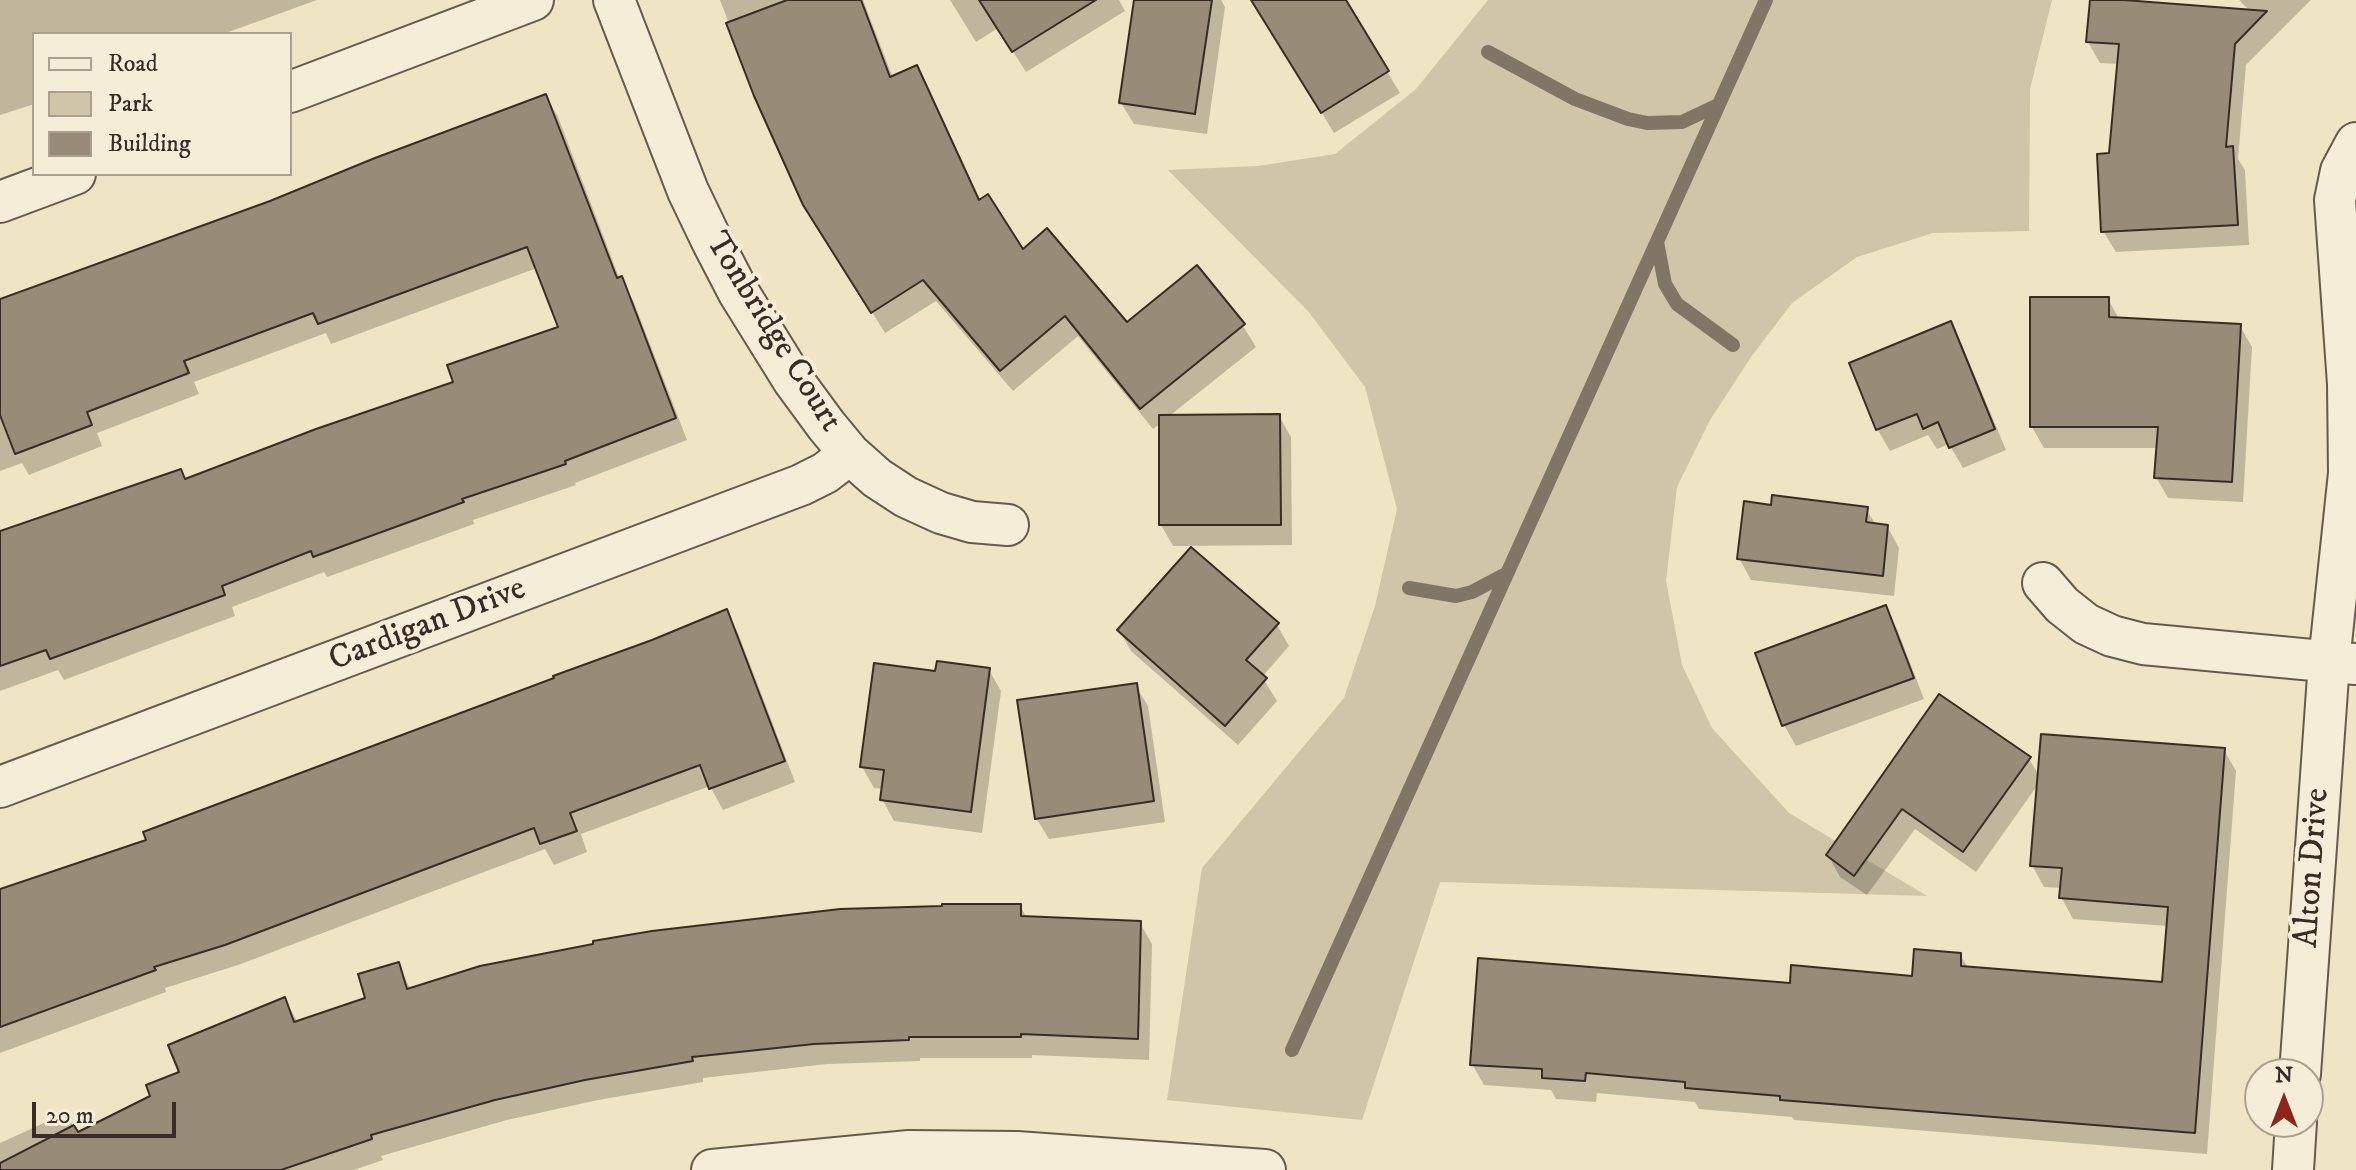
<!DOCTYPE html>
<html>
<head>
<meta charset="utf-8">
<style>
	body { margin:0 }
	#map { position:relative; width:2356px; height:1170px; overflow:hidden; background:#efe4c3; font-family:"IM FELL DW Pica",serif }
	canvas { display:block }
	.legend { position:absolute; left:32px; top:32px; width:260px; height:144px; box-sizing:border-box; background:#f5edd8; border:2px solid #aaa091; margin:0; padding:10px 14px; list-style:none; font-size:24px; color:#392c27 }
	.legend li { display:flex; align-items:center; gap:16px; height:40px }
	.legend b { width:40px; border:2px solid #aaa091 }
	.north { position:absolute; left:2244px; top:1058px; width:80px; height:80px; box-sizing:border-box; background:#f5edd8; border:2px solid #aaa091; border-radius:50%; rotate:0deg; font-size:22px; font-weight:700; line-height:32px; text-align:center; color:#392c27 }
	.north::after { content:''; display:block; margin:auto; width:28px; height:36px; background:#8f2418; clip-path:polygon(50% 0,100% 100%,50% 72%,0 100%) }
	.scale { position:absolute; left:32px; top:1102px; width:144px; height:36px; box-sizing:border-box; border:4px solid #392c27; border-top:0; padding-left:10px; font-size:24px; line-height:28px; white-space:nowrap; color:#392c27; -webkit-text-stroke:6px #f5edd8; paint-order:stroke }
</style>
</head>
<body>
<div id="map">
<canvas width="2356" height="1170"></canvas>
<ul class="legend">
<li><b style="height:10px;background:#f5edd8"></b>Road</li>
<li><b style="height:22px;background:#d0c5a8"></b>Park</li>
<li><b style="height:22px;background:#988c78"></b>Building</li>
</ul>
<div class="north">N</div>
<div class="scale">20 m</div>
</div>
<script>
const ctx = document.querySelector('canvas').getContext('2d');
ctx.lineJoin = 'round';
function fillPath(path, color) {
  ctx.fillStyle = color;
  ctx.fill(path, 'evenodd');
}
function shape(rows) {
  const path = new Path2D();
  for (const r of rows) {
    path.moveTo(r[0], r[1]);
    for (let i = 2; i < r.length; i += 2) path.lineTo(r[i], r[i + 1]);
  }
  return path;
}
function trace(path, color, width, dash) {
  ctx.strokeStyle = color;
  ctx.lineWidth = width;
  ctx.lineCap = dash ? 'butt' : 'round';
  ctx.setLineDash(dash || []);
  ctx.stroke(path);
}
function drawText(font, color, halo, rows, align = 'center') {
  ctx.font = font + ' "IM FELL DW Pica",serif';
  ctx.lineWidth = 8;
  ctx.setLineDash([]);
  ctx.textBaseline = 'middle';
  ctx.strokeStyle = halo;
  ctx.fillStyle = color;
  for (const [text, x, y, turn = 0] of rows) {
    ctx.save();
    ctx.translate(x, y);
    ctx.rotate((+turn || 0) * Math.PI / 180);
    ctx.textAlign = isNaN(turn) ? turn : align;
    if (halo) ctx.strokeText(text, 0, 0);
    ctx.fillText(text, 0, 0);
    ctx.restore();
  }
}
const green = shape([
	[1488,0,2052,0,2030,89,2029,231,1933,233,1857,257,1792,303,1751,357,1710,420,1677,487,1666,581,1682,665,1712,728,1789,813,1927,896,1440,882,1362,1120,1167,1100,1202,868,1344,698,1375,606,1397,509,1365,387,1308,311,1168,170,1258,166,1335,154,1416,89]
]);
const shadow = shape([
	[0,0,317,0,223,34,34,34,34,104,0,115],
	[720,0,863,0,893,78,916,68,980,202,1022,252,1127,324,1197,268,1243,326,1256,347,1168,417,1279,416,1291,437,1292,545,1173,546,1161,525,1161,423,1153,429,1078,336,1013,391,936,301,885,333,805,204,756,95],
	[950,0,1119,0,1125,11,1026,72,998,28,976,42],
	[1136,0,1221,0,1225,7,1207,134,1134,124,1121,103],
	[1253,0,1344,0,1400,93,1334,133],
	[2092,0,2251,12,2239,0,2311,0,2246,65,2238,159,2245,170,2249,245,2116,252,2103,231,2119,64,2100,63,2088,42],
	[546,96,558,117,620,280,633,300,687,440,575,483,576,485,473,520,474,524,327,577,324,572,232,607,235,616,64,680,58,670,0,691,0,559,186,481,455,383,560,329,537,268,331,344,326,333,194,382,199,394,97,433,102,446,29,475,22,463,0,471,0,303],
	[2108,299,2119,319,2240,326,2252,347,2243,502,2168,498,2156,477,2158,448,2044,448,2032,427],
	[1950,324,1962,345,2006,450,1963,468,1949,444,1937,449,1928,435,1890,451,1878,430,1851,365],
	[1772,507,1866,509,1876,525,1887,526,1899,548,1894,596,1751,580,1739,558],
	[1885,608,1897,629,1924,699,1796,746,1784,725],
	[726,612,738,633,795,782,723,810,710,786,581,834,587,852,554,865,545,849,238,965,165,988,166,992,0,1053,0,890,149,842],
	[1277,625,1289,646,1262,677,1277,701,1238,745,1131,651,1119,630],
	[989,670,1001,691,982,833,894,821,882,799,883,789,874,788,862,767,937,673],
	[1135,685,1148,706,1165,822,1049,839,1036,818],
	[1940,696,2029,759,2040,777,2224,750,2236,771,2207,1154,1794,1120,1792,1117,1699,1109,1695,1102,1597,1093,1596,1102,1556,1099,1551,1090,1484,1085,1472,1064,1792,985,1914,978,1960,955,1969,969,2164,984,2168,926,2073,919,2061,897,2062,888,2044,887,2032,865,2039,783,1976,872,1915,829,1867,895,1840,877,1828,855],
	[1020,906,1027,918,1140,923,1152,944,1149,1060,1032,1055,1032,1058,920,1058,920,1061,827,1064,703,1078,703,1082,598,1100,507,1120,381,1156,383,1160,354,1170,0,1170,0,1143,66,1113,78,1134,153,1097,181,1073,285,999,298,1023,367,1000,398,965,411,990]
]);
const stream = shape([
	[1488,52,1575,99,1628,119,1647,123,1682,122,1718,105],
	[1657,242,1665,284,1677,304,1733,345],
	[1409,588,1456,596,1472,592,1506,574],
	[1292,1050,1766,0]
]);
const building = shape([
	[787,0,861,0,890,77,917,65,979,200,988,194,1023,249,1047,228,1127,322,1197,265,1245,324,1140,409,1065,316,1000,371,923,280,871,313,803,205,754,96,726,23,787,0],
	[979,0,1096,0,1012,52,979,0],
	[1134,0,1212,0,1195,114,1119,103,1134,0],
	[1251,0,1346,0,1389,71,1321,113,1251,0],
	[2090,0,2124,0,2267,11,2235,44,2226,147,2233,146,2238,225,2101,232,2097,154,2109,153,2119,44,2086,42,2090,0],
	[546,94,617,278,622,276,676,418,565,461,566,464,462,499,464,502,313,557,311,551,222,586,225,595,50,659,46,650,0,666,0,531,181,469,185,479,316,429,453,382,447,365,558,327,527,247,318,324,313,313,184,361,189,373,87,412,92,425,15,454,0,415,0,299,270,201,375,158,546,94],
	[2030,297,2109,297,2109,317,2241,324,2232,482,2154,478,2158,427,2030,427,2030,297],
	[1951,321,1995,429,1949,448,1938,422,1923,429,1917,414,1876,430,1849,363,1951,321],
	[1280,414,1281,525,1159,525,1159,415,1280,414],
	[1772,495,1868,507,1866,522,1888,525,1883,576,1737,559,1744,501,1771,505,1772,495],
	[1191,547,1279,623,1246,660,1267,678,1225,726,1117,630,1191,547],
	[1886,605,1914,678,1782,726,1755,653,1886,605],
	[727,609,785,761,709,789,700,765,570,813,577,831,540,844,534,828,225,945,154,967,156,970,0,1027,0,889,146,840,143,832,554,678,553,676,652,640,727,609],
	[937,661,990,668,971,812,880,800,884,770,860,767,874,663,935,671,937,661],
	[1137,683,1154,801,1035,819,1017,700,1137,683],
	[1939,694,2031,757,1963,852,1902,809,1854,876,1826,855,1939,694],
	[2041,734,2225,748,2195,1133,1780,1100,1780,1096,1685,1088,1685,1082,1586,1073,1585,1081,1542,1078,1542,1069,1470,1065,1478,958,1790,983,1791,965,1912,976,1914,949,1961,953,1961,966,2162,982,2168,907,2059,898,2062,868,2030,866,2041,734],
	[942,904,1021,904,1021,916,1141,921,1138,1039,1021,1034,1021,1037,909,1037,909,1040,814,1044,692,1057,693,1061,585,1080,495,1100,371,1135,372,1139,281,1170,0,1170,0,1163,74,1125,78,1132,150,1096,146,1085,179,1072,168,1045,285,997,294,1022,365,998,358,974,399,962,407,989,480,966,593,944,593,941,652,931,840,909,942,906,942,904]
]);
const minor = shape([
	[614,0,688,191,712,241,739,293,793,380,826,425,850,454,877,478,906,497,941,513,972,522,1008,525],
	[290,92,533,0],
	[0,202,75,174],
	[2043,583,2062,605,2086,624,2112,636,2143,644,2356,664],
	[0,787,801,485,825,473,850,454],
	[2300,1074,2329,662,2349,473,2348,384,2335,200,2341,171,2356,143],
	[712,1170,909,1151,1017,1152,1265,1170],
	[2293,1170,2296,1122]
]);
const streetNames = [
	["Tonbridge Court",772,333,58],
	["Cardigan Drive",428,626,-21],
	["Alton Drive",2314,868,-86]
];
fillPath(green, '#d0c5a8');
fillPath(shadow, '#0003');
trace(stream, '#817565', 14);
fillPath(building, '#988c78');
trace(building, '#392c27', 2);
trace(minor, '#665a4e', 44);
trace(minor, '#f5edd8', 40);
drawText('34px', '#392c27', '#f5edd8', streetNames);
</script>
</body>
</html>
